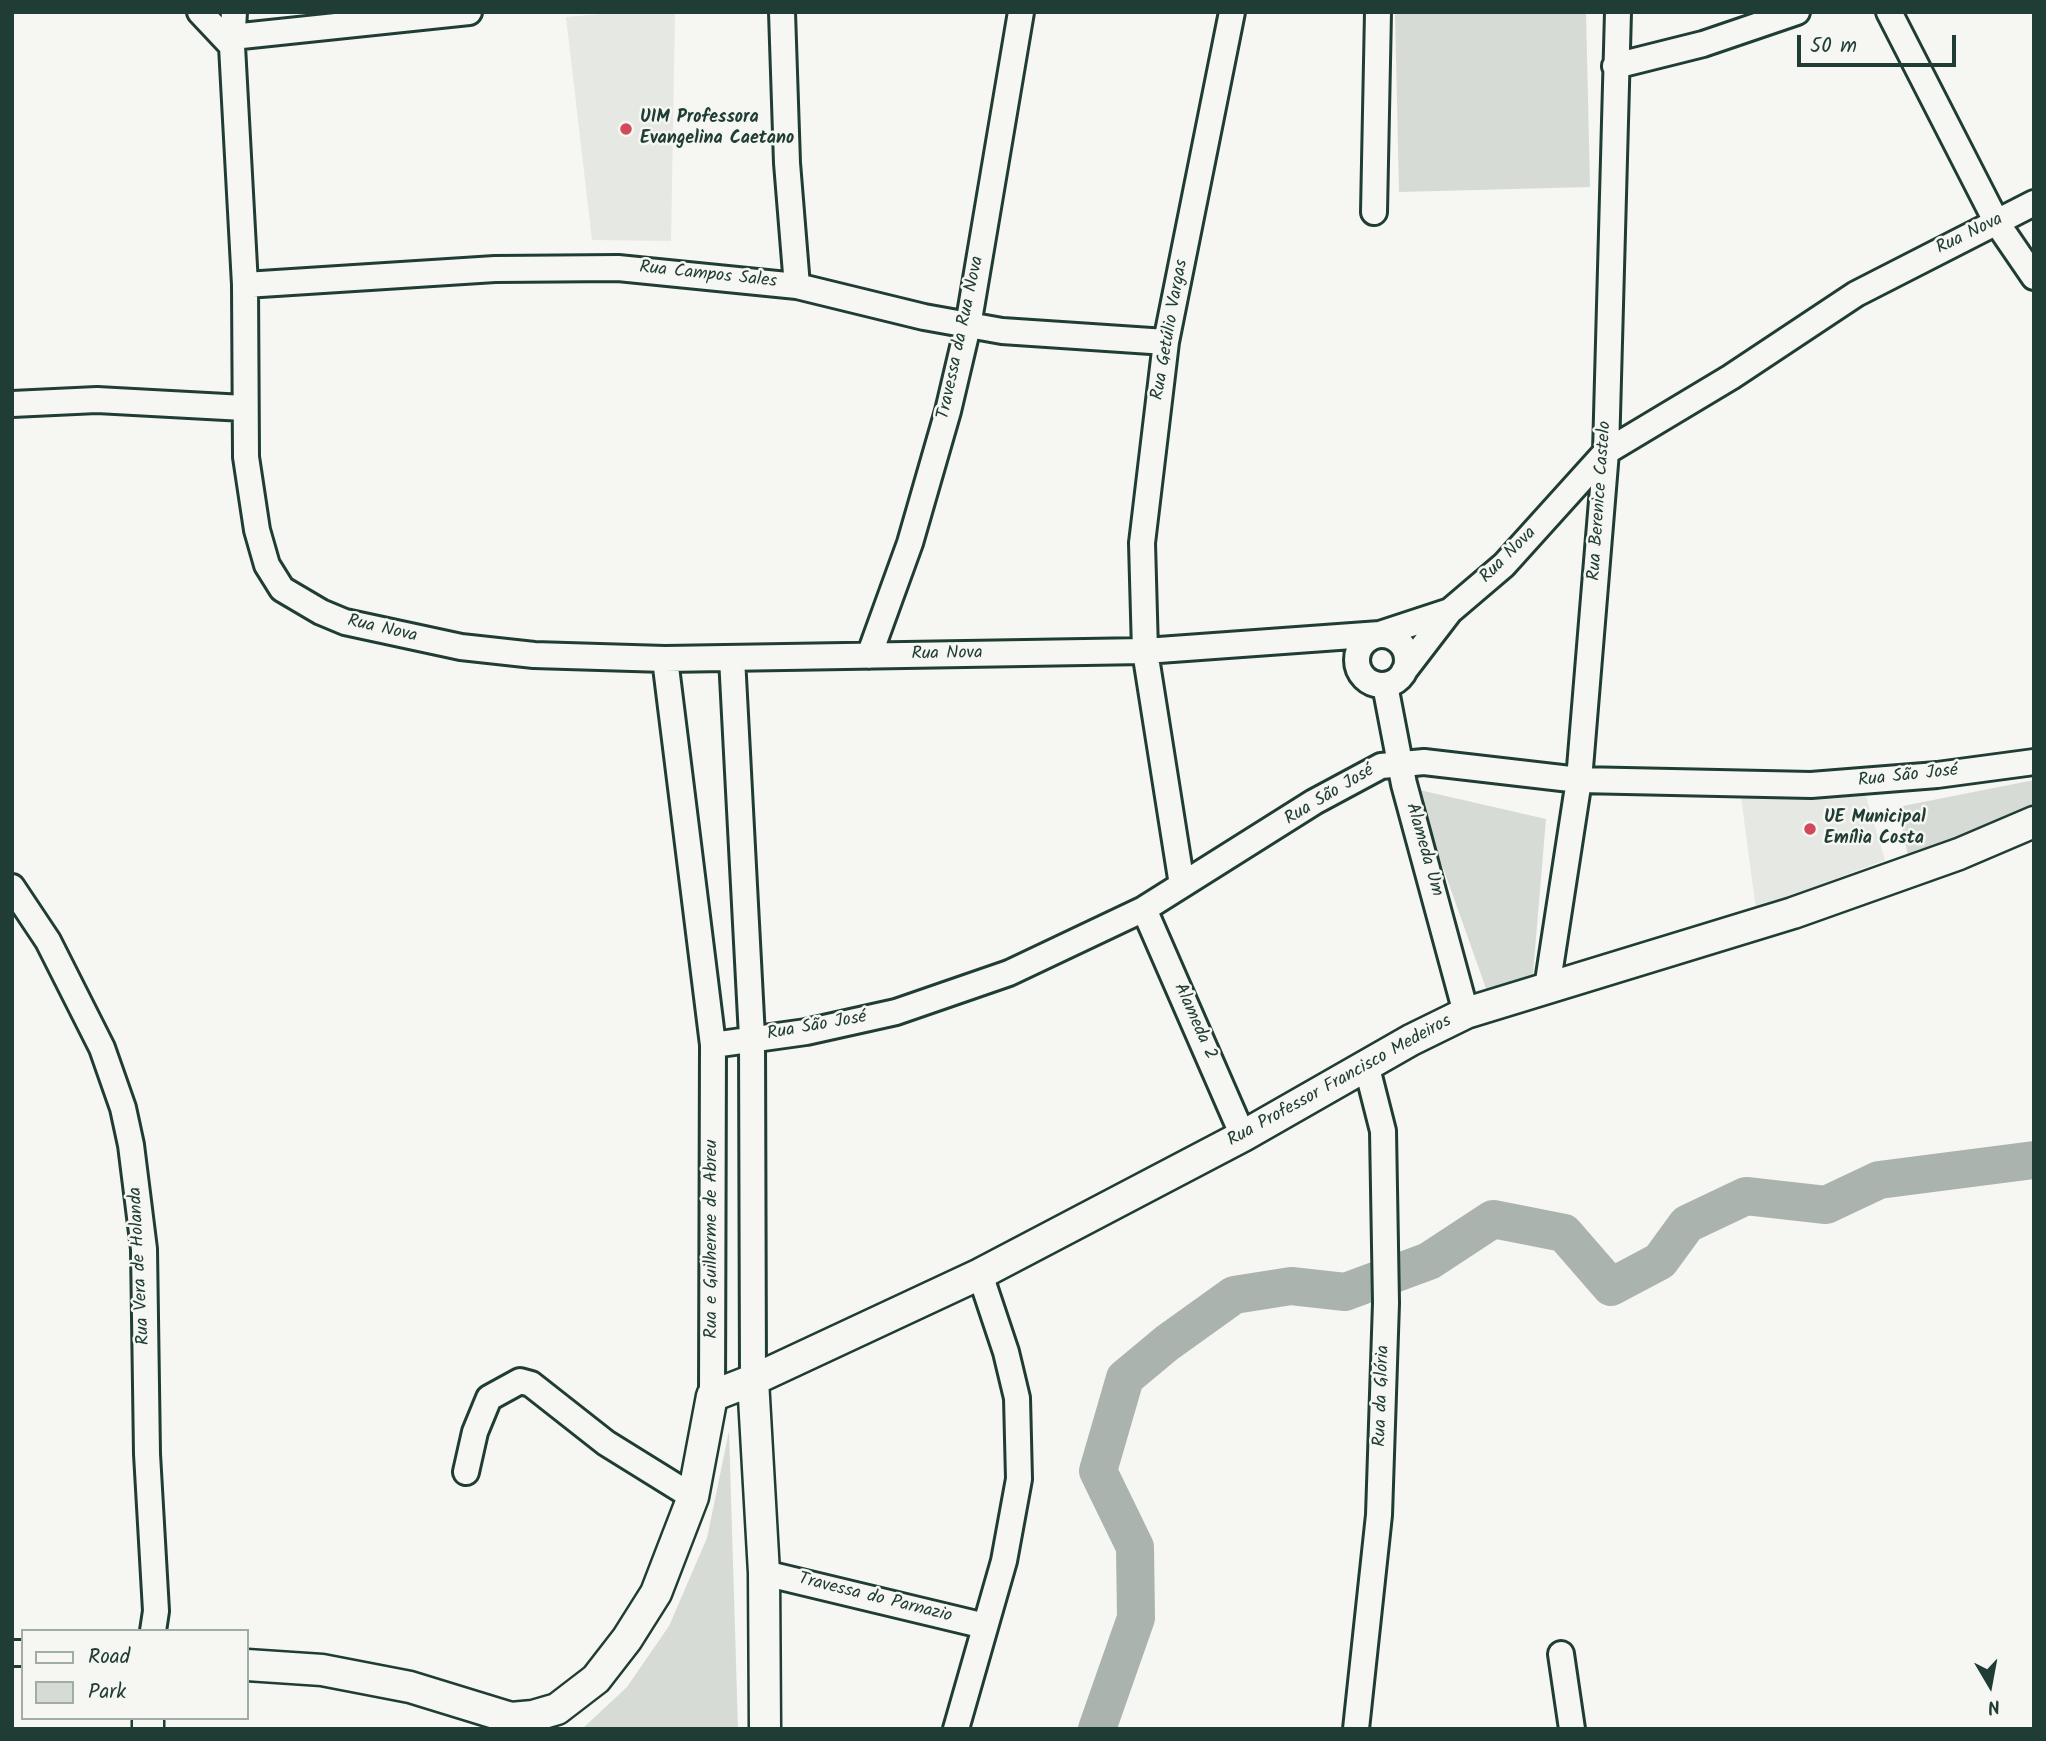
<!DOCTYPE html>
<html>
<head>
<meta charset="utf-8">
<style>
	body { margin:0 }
	#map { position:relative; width:2046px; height:1741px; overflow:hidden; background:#f6f6f2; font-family:Kalam,sans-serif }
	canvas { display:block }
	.frame { position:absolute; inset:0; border:14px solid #1f3d34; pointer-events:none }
	.legend { position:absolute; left:21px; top:1629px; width:228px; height:91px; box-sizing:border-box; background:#f6f6f2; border:2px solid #a0aca6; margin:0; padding:9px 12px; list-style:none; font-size:21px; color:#1f3d34 }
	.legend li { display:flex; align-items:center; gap:14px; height:35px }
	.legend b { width:35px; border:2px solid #a0aca6 }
	.north { position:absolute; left:1955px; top:1650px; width:70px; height:70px; -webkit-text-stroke:5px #f6f6f2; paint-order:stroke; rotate:170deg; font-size:19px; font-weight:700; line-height:28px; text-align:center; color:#1f3d34 }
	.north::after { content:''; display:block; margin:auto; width:24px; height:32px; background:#1f3d34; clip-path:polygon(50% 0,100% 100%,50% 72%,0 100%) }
	.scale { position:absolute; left:1797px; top:35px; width:159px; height:32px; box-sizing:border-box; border:4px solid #1f3d34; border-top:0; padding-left:9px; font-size:21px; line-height:24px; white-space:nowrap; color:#1f3d34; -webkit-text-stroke:5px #f6f6f2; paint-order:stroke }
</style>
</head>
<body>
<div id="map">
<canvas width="2046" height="1741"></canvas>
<div class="frame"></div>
<ul class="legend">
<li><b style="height:9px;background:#f6f6f2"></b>Road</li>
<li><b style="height:19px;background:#d6dbd6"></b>Park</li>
</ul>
<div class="north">N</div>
<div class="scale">50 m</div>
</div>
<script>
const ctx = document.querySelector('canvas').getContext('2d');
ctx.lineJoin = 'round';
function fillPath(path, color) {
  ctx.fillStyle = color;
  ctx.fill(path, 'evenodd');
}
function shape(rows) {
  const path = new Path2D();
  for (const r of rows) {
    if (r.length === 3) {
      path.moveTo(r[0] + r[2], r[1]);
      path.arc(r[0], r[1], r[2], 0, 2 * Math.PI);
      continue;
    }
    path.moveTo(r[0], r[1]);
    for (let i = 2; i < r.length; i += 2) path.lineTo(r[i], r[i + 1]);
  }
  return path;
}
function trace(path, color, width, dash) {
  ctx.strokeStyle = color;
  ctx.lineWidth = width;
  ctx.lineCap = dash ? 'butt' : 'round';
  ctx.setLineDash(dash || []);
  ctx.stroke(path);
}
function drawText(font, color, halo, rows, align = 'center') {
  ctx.font = font + ' Kalam,sans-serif';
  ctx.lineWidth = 5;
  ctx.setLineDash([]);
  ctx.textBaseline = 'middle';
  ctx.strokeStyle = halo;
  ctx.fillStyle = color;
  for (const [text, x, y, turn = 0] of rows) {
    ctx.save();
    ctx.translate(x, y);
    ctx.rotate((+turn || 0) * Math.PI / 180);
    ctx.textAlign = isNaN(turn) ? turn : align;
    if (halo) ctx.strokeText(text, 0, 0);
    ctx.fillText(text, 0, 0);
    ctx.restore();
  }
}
const built = shape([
	[626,12,675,12,671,241,592,240,566,17],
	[1866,796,1885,860,1756,909,1741,797]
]);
const green = shape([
	[1395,12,1586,12,1590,187,1399,192],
	[2034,780,2034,805,1909,861,1898,807],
	[1415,789,1546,819,1532,985,1488,994],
	[729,1431,738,1729,582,1729,627,1687,669,1626,707,1538]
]);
const river = shape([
	[1097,1729,1136,1618,1135,1547,1098,1471,1125,1378,1167,1343,1234,1295,1291,1286,1345,1292,1429,1261,1493,1219,1564,1233,1611,1287,1660,1261,1687,1224,1746,1196,1826,1205,1879,1180,2034,1160]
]);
const minor = shape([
	[200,12,232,46],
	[234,12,232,46,245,285,246,457,257,530,267,565,282,589,321,612,345,622,461,647,534,655,665,659,1145,651,1380,634,1450,611,1504,565,1606,452,1731,377,1856,294,2034,203],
	[782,12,787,163,797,286],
	[1889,12,1997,223,2034,277],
	[232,37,469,12],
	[1615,66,1703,44,1797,12],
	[1374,212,1378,12],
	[245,285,495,269,618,268,797,286,924,317,1002,331,1166,342],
	[12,404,97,400,244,408],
	[1382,660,25],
	[869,656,910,543,948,411,968,326,1021,12],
	[732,658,752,1037,753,1380],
	[665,659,713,1045,712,1396],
	[1404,671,1450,611],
	[1385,685,1404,784,1466,1013],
	[1182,885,1145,651,1142,543,1166,342,1232,12],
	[12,887,48,941,102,1048,123,1108,131,1145,144,1249,147,1454,156,1611,153,1631],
	[1144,909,1243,1136],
	[1547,988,1579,780,1606,452,1618,12],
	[713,1045,806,1032,896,1012,1009,973,1144,909,1314,802,1381,766,1424,762,1579,780,1811,785,1937,775,2034,762],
	[466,1472,475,1432,489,1398,520,1381,531,1384,606,1443,693,1497],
	[764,1573,985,1626],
	[12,1653,23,1653],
	[1561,1654,1572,1729],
	[956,1729,1004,1561,1019,1479,1017,1398,1006,1352,980,1274],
	[1356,1729,1379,1515,1386,1303,1383,1131,1366,1064]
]);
const tertiary = shape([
	[753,1380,764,1573,765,1729],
	[247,1665,322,1670,410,1687,511,1718,533,1716,557,1709,596,1679,627,1639,656,1593,693,1497,712,1396,753,1380,980,1274,1243,1136,1411,1040,1466,1013,1793,913,1959,854,2034,822],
	[148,1729,148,1718]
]);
const markers = [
	[626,129,7,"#d1495b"],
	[1810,829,7,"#d1495b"]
];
const poiNames = [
	["UIM Professora",640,119],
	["Evangelina Caetano",640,140],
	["UE Municipal",1824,819],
	["Emília Costa",1824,840]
];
const streetNames = [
	["Rua Nova",1970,235,-26],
	["Rua Campos Sales",708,276,6],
	["Rua Getúlio Vargas",1171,330,-80],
	["Travessa da Rua Nova",962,338,-78],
	["Rua Berenice Castelo",1601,501,-86],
	["Rua Nova",1509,556,-45],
	["Rua Nova",382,630,13],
	["Rua Nova",947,655,-1],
	["Rua São José",1908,777,-6],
	["Rua São José",1330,796,-31],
	["Alameda Um",1423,850,74],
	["Alameda 2",1194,1022,66],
	["Rua São José",817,1027,-10],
	["Rua Professor Francisco Medeiros",1340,1082,-29],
	["Rua e Guilherme de Abreu",713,1239,-90],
	["Rua Vera de Holanda",141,1266,-93],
	["Rua da Glória",1383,1396,-88],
	["Travessa do Parnazio",875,1599,14]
];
fillPath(built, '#e6e8e4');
fillPath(green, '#d6dbd6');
trace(river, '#aab3ae', 38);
trace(minor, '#1f3d34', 30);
trace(tertiary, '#1f3d34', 35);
trace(minor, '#f6f6f2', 24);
trace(tertiary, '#f6f6f2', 30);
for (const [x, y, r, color] of markers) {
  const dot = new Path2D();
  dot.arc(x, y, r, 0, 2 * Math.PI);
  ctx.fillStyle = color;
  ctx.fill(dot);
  trace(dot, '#f6f6f2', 2.5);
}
drawText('bold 18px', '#1f3d34', '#f6f6f2', poiNames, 'left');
drawText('18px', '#1f3d34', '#f6f6f2', streetNames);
</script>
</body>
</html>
